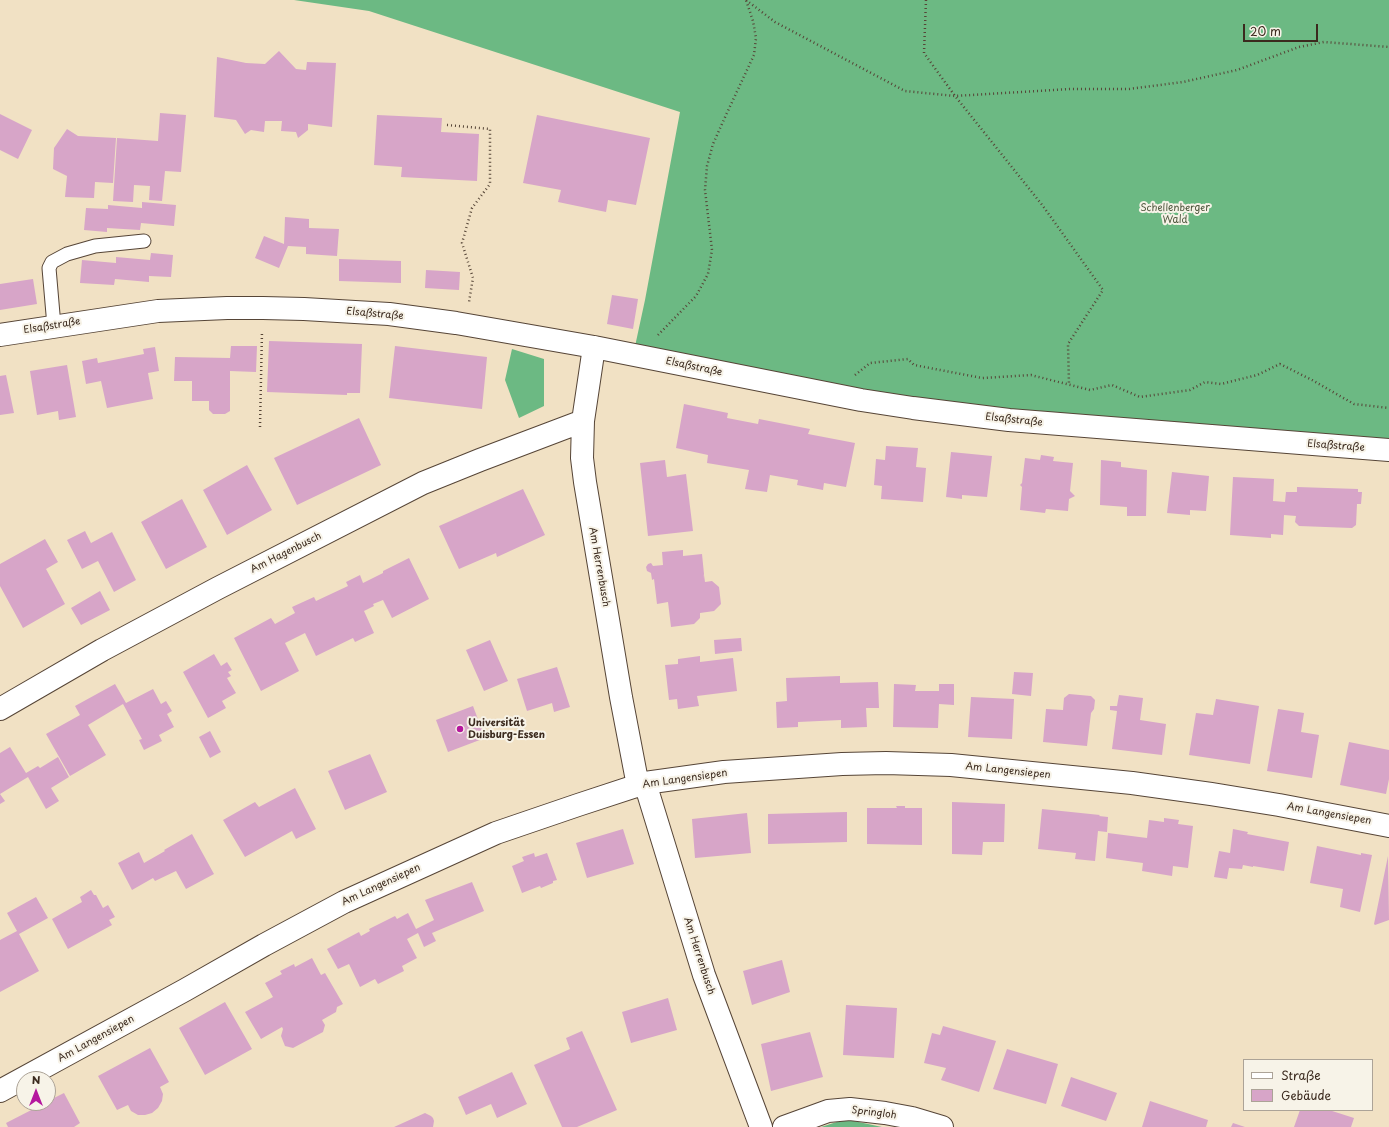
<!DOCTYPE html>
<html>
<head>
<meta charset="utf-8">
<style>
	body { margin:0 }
	#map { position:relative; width:1389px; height:1127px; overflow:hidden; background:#f1e1c4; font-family:"Playpen Sans",sans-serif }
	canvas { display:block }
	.legend { position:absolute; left:1243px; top:1059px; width:130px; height:52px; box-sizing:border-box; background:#f7f3e8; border:1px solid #aca397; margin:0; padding:5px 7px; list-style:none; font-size:12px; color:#3b2a1e }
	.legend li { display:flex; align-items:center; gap:8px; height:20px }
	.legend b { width:20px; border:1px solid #aca397 }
	.north { position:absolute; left:16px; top:1071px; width:40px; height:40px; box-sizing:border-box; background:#f7f3e8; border:1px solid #aca397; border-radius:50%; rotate:0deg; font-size:11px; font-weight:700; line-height:16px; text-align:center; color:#3b2a1e }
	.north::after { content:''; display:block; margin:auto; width:14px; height:18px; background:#b5179e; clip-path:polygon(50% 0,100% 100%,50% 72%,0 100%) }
	.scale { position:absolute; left:1243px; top:24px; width:75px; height:18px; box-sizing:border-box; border:2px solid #3b2a1e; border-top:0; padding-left:5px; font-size:12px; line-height:14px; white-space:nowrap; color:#3b2a1e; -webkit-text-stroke:3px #f7f3e8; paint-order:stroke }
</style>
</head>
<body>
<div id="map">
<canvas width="1389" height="1127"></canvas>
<ul class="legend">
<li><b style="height:5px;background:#fff"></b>Straße</li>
<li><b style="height:11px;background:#d7a5c8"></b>Gebäude</li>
</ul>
<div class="north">N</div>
<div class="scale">20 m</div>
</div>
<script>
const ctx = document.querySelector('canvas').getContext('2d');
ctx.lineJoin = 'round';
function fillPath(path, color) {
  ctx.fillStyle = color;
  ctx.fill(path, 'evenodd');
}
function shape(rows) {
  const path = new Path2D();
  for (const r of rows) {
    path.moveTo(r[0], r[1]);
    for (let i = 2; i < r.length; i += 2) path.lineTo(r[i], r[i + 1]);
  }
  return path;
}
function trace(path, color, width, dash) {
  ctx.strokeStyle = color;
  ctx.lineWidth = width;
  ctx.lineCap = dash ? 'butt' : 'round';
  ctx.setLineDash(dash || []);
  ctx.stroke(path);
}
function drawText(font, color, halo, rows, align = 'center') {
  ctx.font = font + ' "Playpen Sans",sans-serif';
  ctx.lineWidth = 4;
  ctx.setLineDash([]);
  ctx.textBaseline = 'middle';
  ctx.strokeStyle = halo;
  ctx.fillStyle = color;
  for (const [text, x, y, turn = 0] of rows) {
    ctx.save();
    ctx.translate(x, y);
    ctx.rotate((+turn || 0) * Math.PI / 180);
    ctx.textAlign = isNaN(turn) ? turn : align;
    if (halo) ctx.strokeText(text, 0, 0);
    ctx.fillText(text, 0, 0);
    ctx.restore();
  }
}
const forest = shape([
	[294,0,1389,0,1389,445,1009,415,634,351,645,300,680,112,369,11],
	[512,349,544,359,544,406,519,418,505,380],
	[843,1120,854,1121,882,1127,821,1127]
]);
const building = shape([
	[279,51,296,69,306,70,307,62,336,63,332,127,308,124,308,130,298,138,296,132,281,131,282,121,265,121,264,132,251,130,245,134,236,120,214,117,217,57,246,63,265,64],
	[160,113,186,115,181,172,165,171,162,201,149,200,150,186,134,185,133,202,113,201,117,138,158,141],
	[0,114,32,130,18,159,0,150],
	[377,115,442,118,441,132,479,134,477,181,401,177,402,167,374,165],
	[537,115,650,138,636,205,608,200,606,212,558,202,561,190,523,183],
	[67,129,78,136,116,138,113,183,95,182,94,198,65,197,67,176,53,169,54,148],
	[142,202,176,205,174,226,141,223,140,230,107,228,107,232,84,230,86,208,108,209,108,205,142,208],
	[285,217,309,219,309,228,339,229,337,256,306,254,306,247,288,246,279,268,255,258,264,236,284,244],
	[151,253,173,255,171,277,149,276,149,282,115,279,114,285,80,283,82,260,116,263,116,257,150,260],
	[339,259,401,261,401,283,339,281],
	[426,270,460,272,459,290,425,288],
	[33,279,37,304,0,310,0,284],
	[612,295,638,299,633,329,607,324],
	[269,341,362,344,360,393,347,393,347,395,267,392],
	[231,346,257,346,256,372,230,371,230,411,225,414,213,414,209,410,209,401,192,401,192,381,174,381,175,357,230,358],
	[395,346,487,357,482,409,389,398],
	[155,347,159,371,148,373,153,399,107,408,101,381,86,384,82,361,97,358,98,363,144,354,143,349],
	[67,365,76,417,59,420,58,411,37,415,30,371],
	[6,375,14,413,0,415,0,376],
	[684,404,728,413,727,418,758,424,759,419,810,429,808,434,855,443,846,487,824,483,823,490,797,485,798,480,770,475,767,492,745,489,749,470,707,463,708,455,676,448],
	[359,418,381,465,297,505,274,458],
	[886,446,918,448,916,467,926,468,923,502,881,499,882,486,874,485,876,459,885,460],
	[951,452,992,456,987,497,962,495,962,499,946,497],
	[1041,455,1054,457,1053,461,1073,463,1070,491,1075,496,1069,499,1068,511,1046,509,1045,513,1020,510,1022,487,1020,485,1022,483,1025,458,1040,460],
	[665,460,667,477,686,474,693,531,648,536,640,463],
	[1101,460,1121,462,1121,467,1147,470,1146,516,1127,516,1127,507,1100,505],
	[247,465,272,510,227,535,203,490],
	[1172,472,1209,476,1206,511,1190,510,1190,515,1167,513],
	[1233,477,1274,479,1273,501,1285,502,1286,492,1297,492,1297,487,1358,489,1358,492,1362,492,1361,504,1357,504,1356,525,1352,528,1299,526,1295,522,1296,516,1284,515,1283,535,1271,534,1271,538,1230,535],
	[523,489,545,535,497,557,496,553,459,569,439,526],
	[182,499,207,547,166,569,141,522],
	[85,531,91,543,112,532,136,580,114,592,98,561,82,569,67,540],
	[45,539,58,562,46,569,65,604,23,628,0,586,0,564],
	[683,550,683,556,702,554,704,574,703,579,704,575,705,582,712,581,719,587,721,604,714,611,700,613,700,618,694,624,671,627,668,602,657,604,654,579,652,580,651,573,647,571,646,567,648,564,651,563,653,566,663,565,662,552],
	[409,558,429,599,392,618,383,600,373,604,374,606,364,611,374,633,355,642,353,638,316,656,305,633,285,643,299,671,261,691,234,638,271,618,275,624,295,613,292,607,314,597,316,601,348,586,346,582,360,575,363,583,383,573,383,571],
	[100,591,110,610,81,625,71,608],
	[741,638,742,651,715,654,714,640],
	[490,640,508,681,484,691,466,650],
	[214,654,221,666,227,662,232,670,228,672,231,676,227,678,236,693,222,701,226,708,208,718,183,672],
	[700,656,700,662,733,658,737,691,697,696,699,706,678,709,677,699,669,700,665,665,678,664,678,659],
	[557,667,570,707,554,712,552,703,527,711,517,679],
	[1014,672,1033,673,1031,696,1012,694],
	[840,676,840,683,878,682,879,708,866,708,867,727,841,728,841,720,798,722,798,727,777,728,776,702,787,701,786,678],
	[115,684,126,703,153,689,161,704,166,701,172,711,167,714,174,727,159,735,162,741,144,750,139,740,142,739,123,704,88,725,106,755,70,776,46,734,80,715,75,706],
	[894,684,916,685,915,691,939,691,939,684,954,684,954,705,939,704,938,728,893,727],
	[1069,694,1091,696,1095,700,1094,709,1091,713,1087,746,1043,742,1046,709,1063,710,1064,698],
	[1119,695,1143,698,1140,720,1166,724,1162,755,1112,749,1117,711,1110,710,1110,706,1117,706],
	[971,697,1014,699,1012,739,968,737],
	[1216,699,1259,706,1250,764,1189,755,1196,713,1213,715],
	[473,706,485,738,448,752,436,720],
	[1278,709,1304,713,1301,732,1319,735,1312,778,1267,771],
	[210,731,221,752,210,758,199,737],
	[1349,742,1389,750,1389,779,1386,794,1340,785],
	[10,747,26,773,38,766,40,768,58,757,69,777,51,788,59,801,46,809,28,777,0,794,5,801,0,804,0,753],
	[370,754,387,792,345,810,328,771],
	[295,788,316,829,296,839,292,831,245,857,223,820,255,802,259,807],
	[952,802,1005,804,1004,842,983,842,982,855,952,854],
	[896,806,905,806,905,808,922,808,922,845,867,844,867,808,897,808],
	[1042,809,1100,815,1099,816,1108,817,1107,832,1098,831,1095,861,1075,859,1076,853,1038,849],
	[847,812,847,842,768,844,768,814],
	[747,813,751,853,695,858,692,819],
	[1164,818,1179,820,1178,824,1193,826,1188,868,1173,866,1172,876,1142,871,1143,863,1106,858,1108,833,1147,838,1149,820,1164,822],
	[623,829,634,864,587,878,576,843],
	[1233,829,1248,832,1247,834,1289,842,1284,871,1253,866,1253,867,1243,865,1242,869,1229,868,1227,879,1214,877,1219,851,1230,853],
	[192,834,214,874,186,889,176,871,155,881,153,878,132,890,118,863,139,852,144,863,165,851,164,850],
	[1317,846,1361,855,1361,853,1372,855,1360,912,1340,907,1343,889,1310,883],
	[534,853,535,857,547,853,557,880,553,881,553,883,541,888,540,886,522,893,512,866,524,861,522,857],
	[1388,856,1389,920,1375,925,1374,924],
	[472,882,484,911,432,933,436,941,424,947,418,933,407,939,417,958,402,966,404,971,378,984,375,979,360,987,349,964,338,969,327,949,359,932,361,936,370,931,369,929,395,916,397,919,408,913,416,929,434,920,425,900],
	[91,890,94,895,96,895,103,908,108,905,115,917,109,920,112,925,68,949,52,919,82,902,80,897],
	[36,897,48,918,19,934,39,971,0,992,0,940,17,931,7,913],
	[312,958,321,975,325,973,343,1004,337,1007,336,1012,322,1020,325,1025,323,1032,293,1048,285,1046,281,1036,283,1029,282,1027,261,1039,245,1012,273,997,265,983,282,974,280,971,294,964,295,967],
	[782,960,790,992,752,1005,743,971],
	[668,998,677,1030,631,1043,622,1012],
	[225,1002,252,1049,205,1075,179,1028],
	[846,1005,897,1008,894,1058,843,1055],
	[943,1026,996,1041,979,1092,941,1080,946,1068,924,1063,932,1033,940,1035],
	[582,1031,617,1110,577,1127,562,1127,534,1065,570,1049,566,1038],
	[810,1032,823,1077,771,1091,761,1044],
	[150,1048,169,1082,160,1087,163,1094,162,1101,158,1108,152,1113,145,1115,138,1115,131,1111,128,1105,117,1110,98,1076],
	[1007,1049,1058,1064,1046,1104,993,1089],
	[512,1072,527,1104,497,1118,491,1104,466,1115,458,1097],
	[1071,1077,1117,1093,1106,1121,1061,1106],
	[64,1093,80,1123,74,1127,8,1127,6,1123,45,1103,48,1103,48,1101],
	[1150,1101,1208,1120,1206,1127,1142,1127],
	[1300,1110,1329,1110,1354,1118,1351,1127,1294,1127],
	[425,1113,431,1116,433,1118,434,1121,433,1127,394,1127],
	[1233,1123,1245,1127,1231,1127]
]);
const path = shape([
	[746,0,775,22,905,91,955,96,1069,89,1129,89,1183,82,1237,70,1299,47,1324,42,1389,47],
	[926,0,924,53,955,96,1043,206,1103,290,1068,344,1069,385],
	[447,125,490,129,490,184,472,208,462,243,473,278,469,302],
	[658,335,696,296,708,274,712,250,705,190,707,166,713,144,726,115,754,55,756,38,753,21,746,0],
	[855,375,870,363,908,359,914,365,982,378,1031,375,1090,390,1112,385,1140,397,1190,390,1205,382,1221,384,1257,375,1280,364,1312,380,1354,404,1389,408],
	[260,427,262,331]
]);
const lane = shape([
	[54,326,49,268,52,262,67,254,95,246,144,241]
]);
const street = shape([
	[0,335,158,311,227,308,263,308,304,309,389,314,456,323,594,347,861,400,913,408,1009,420,1389,450],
	[594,347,583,421,582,458,585,482,621,697,638,786],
	[0,709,102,650,218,588,423,483,480,460,583,421],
	[645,783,704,975,761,1127],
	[0,1091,185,990,264,945,344,902,496,833,578,805,645,783,724,772,842,764,886,763,951,765,1132,783,1211,794,1279,805,1389,826],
	[784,1127,828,1111,850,1109,885,1113,912,1118,942,1127]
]);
const markers = [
	[460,729,4,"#b5179e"]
];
const parkNames = [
	["Schellenberger",1175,208],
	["Wald",1175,220]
];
const streetNames = [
	["Elsaßstraße",375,314,5],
	["Elsaßstraße",52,326,-9],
	["Elsaßstraße",694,367,12],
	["Elsaßstraße",1014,420,6],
	["Elsaßstraße",1336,446,4],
	["Am Hagenbusch",286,553,-27],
	["Am Herrenbusch",599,567,80],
	["Am Langensiepen",1008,771,6],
	["Am Langensiepen",685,779,-8],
	["Am Langensiepen",1329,814,10],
	["Am Langensiepen",381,885,-25],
	["Am Herrenbusch",699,956,72],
	["Am Langensiepen",96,1039,-29],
	["Springloh",874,1113,7]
];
const poiNames = [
	["Universität",468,723],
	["Duisburg-Essen",468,735]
];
fillPath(forest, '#6cb983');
fillPath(building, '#d7a5c8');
trace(lane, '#564537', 15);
trace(street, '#564537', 24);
trace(path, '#564537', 2.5, [1, 3]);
trace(lane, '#fff', 13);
trace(street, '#fff', 22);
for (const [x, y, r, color] of markers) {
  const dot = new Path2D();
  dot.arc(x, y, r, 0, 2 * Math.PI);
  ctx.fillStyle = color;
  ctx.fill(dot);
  trace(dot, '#f7f3e8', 1.5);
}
drawText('10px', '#4e563d', '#f7f3e8', parkNames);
drawText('10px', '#3b2a1e', '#f7f3e8', streetNames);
drawText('bold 10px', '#3b2a1e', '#f7f3e8', poiNames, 'left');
</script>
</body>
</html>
